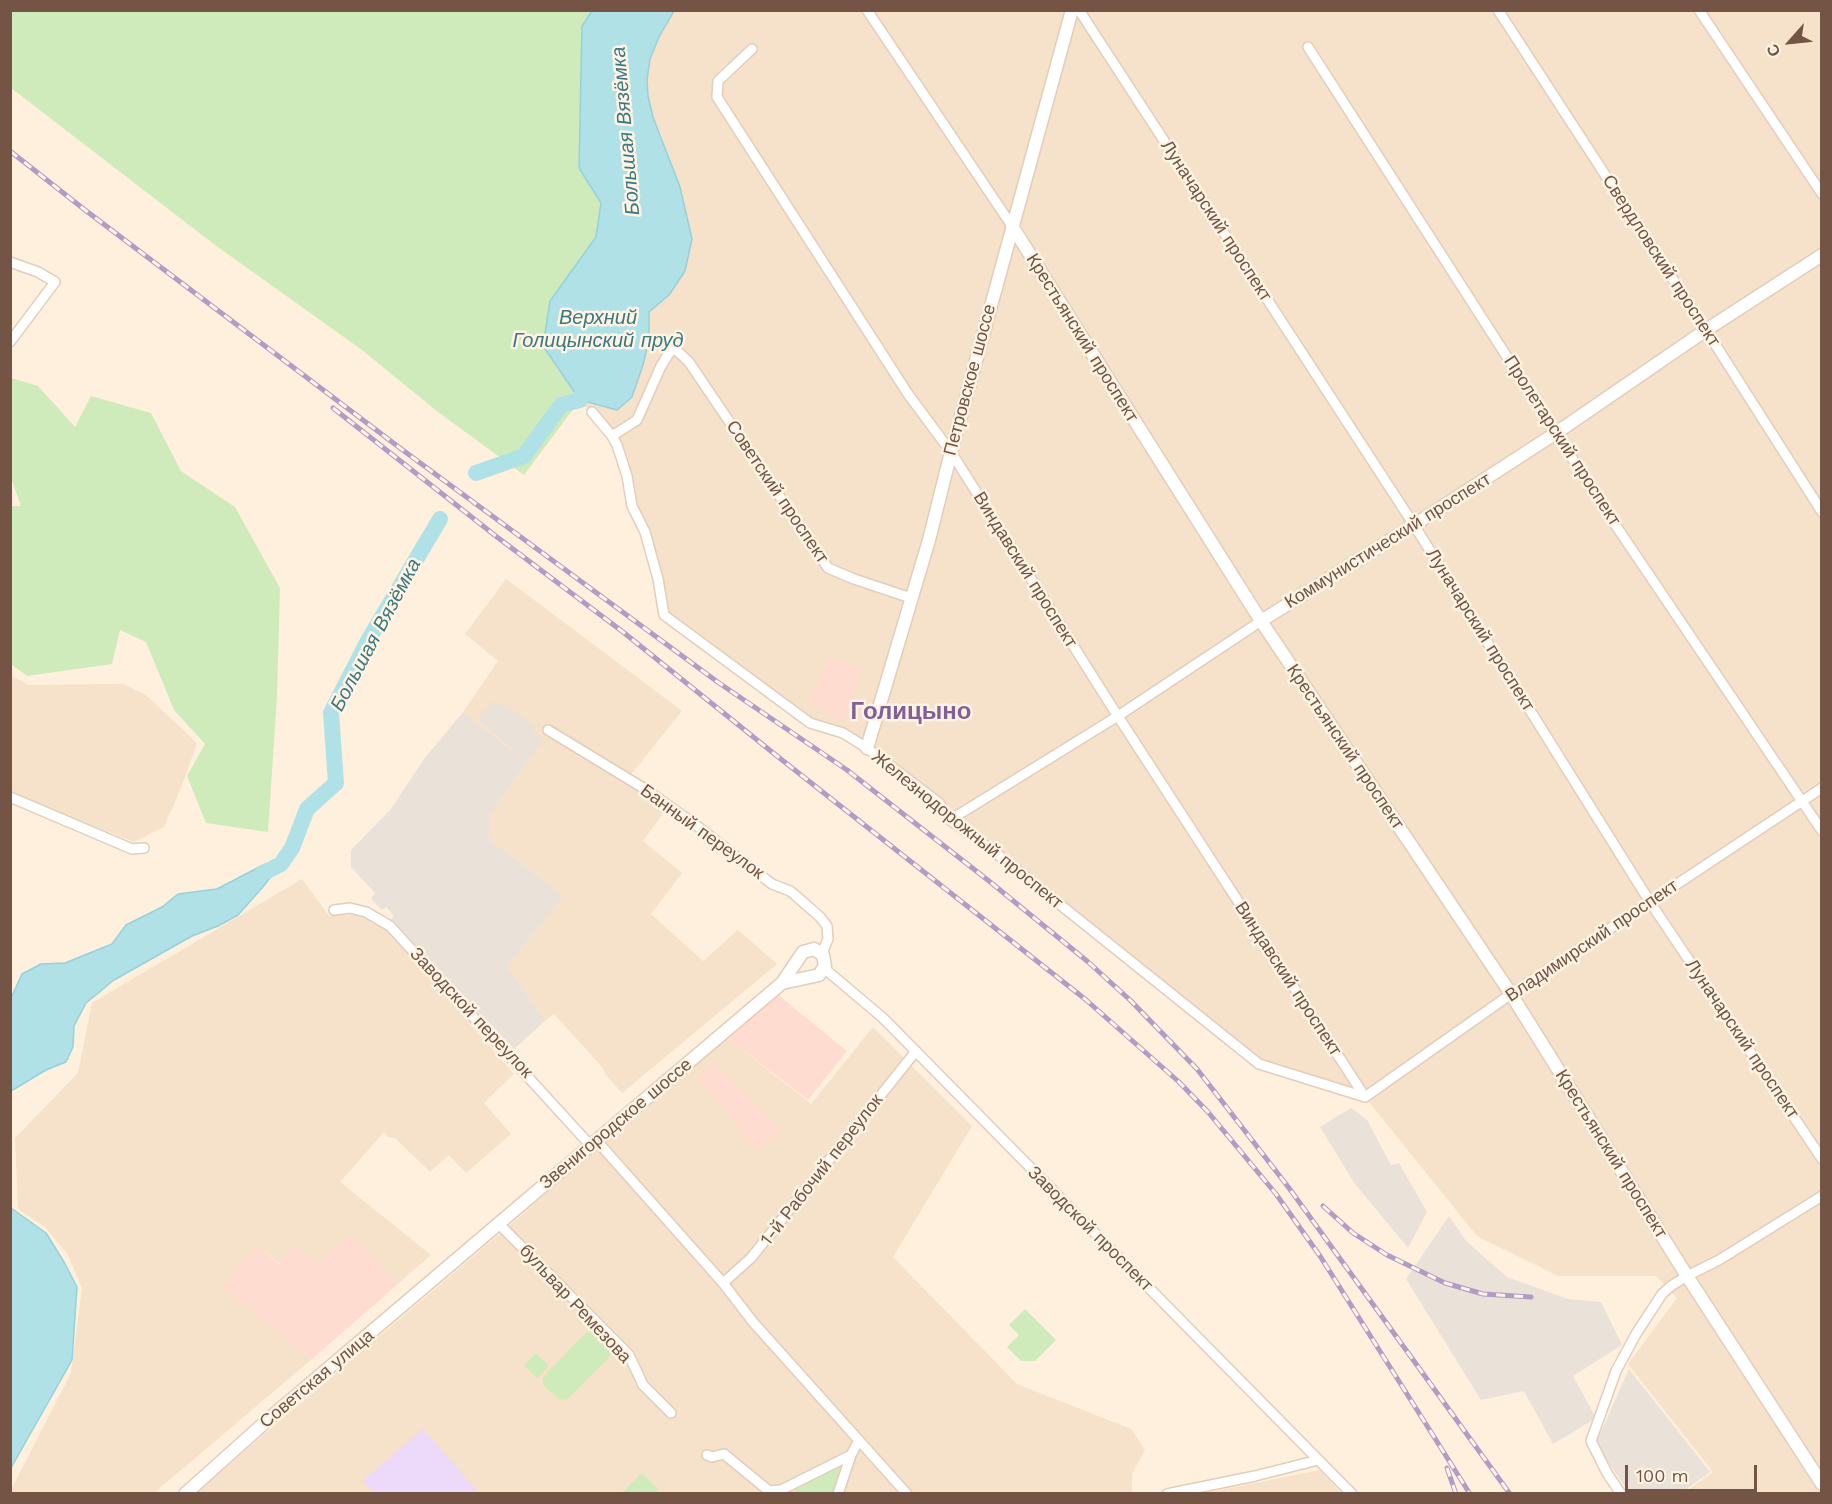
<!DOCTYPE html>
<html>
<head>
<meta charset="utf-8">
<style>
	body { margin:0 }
	#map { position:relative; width:1832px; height:1504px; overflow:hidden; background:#fef0dc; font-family:"Work Sans",sans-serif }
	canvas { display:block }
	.frame { position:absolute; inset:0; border:12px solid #745444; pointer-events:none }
	.north { position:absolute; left:1760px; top:12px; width:60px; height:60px; -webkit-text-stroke:4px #fff4e4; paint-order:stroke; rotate:243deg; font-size:16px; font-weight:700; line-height:24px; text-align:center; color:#745444 }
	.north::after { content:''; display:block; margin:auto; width:21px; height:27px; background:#745444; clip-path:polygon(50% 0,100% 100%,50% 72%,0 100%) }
	.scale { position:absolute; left:1625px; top:1465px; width:132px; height:27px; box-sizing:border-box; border:3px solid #745444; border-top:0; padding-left:8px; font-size:18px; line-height:21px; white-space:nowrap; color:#745444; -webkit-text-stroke:4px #fff4e4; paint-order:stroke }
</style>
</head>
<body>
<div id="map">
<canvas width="1832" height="1504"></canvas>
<div class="frame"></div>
<div class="north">С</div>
<div class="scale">100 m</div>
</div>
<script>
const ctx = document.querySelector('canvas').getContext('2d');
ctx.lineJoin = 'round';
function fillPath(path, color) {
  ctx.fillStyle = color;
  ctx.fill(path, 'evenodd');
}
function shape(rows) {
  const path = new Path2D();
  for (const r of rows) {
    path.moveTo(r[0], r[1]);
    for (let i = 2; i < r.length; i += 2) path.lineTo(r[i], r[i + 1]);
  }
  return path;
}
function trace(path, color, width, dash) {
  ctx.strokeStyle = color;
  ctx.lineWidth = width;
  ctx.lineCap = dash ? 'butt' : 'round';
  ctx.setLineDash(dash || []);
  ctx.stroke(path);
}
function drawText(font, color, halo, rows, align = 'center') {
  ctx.font = font + ' "Work Sans",sans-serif';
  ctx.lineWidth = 5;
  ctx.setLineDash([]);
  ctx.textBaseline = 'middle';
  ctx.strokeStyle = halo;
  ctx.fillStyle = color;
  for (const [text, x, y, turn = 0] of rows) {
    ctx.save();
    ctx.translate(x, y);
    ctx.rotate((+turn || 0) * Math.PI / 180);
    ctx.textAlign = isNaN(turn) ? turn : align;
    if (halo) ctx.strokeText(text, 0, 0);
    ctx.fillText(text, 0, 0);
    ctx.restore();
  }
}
const residential = shape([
	[674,11,1821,11,1821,1493,1684,1493,1713,1472,1628,1364,1677,1298,1656,1276,1558,1276,1477,1236,1365,1097,1259,1064,950,820,939,803,867,748,810,723,664,615,617,445,592,412,580,401,616,410,643,365,649,340,649,312,669,295,669,159,662,137,653,117,648,96,647,80,650,59,659,37],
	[506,579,682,711,625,782,664,812,643,841,682,873,651,914,703,961,738,930,777,964,622,1093,606,1075,602,1067,554,1014,545,1021,507,966,564,896,489,839,489,816,527,762,463,712,498,661,465,634],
	[10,675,28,685,123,684,146,695,197,743,183,783,164,827,134,842,11,793],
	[302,879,329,916,355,914,372,919,387,929,514,1074,484,1103,511,1134,466,1173,449,1155,430,1172,395,1138,388,1137,384,1132,340,1182,431,1255,398,1284,350,1235,317,1264,280,1264,257,1245,222,1287,312,1359,154,1493,11,1494,11,1489,14,1484,71,1373,82,1288,67,1253,45,1227,18,1209,15,1138,78,1073,92,1003],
	[873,1027,972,1126,893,1257,1017,1384,1131,1429,1145,1450,1132,1474,1132,1494,194,1494,509,1226,726,1037,811,1104],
	[714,1064,781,1130,757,1151,698,1078],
	[1320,1470,1341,1493,1205,1493]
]);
const commercial = shape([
	[829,658,861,669,844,722,808,702],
	[777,994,847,1051,808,1100,726,1037],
	[714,1063,781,1130,757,1151,698,1078],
	[350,1235,398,1284,312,1359,222,1287,257,1245,279,1264,295,1245,317,1264]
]);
const industrial = shape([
	[493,701,509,708,535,727,532,731,544,739,527,761,478,719],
	[463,712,527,762,489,816,489,839,564,896,507,966,545,1021,514,1049,484,1017,483,1018,391,919,394,916,386,907,382,910,374,902,371,898,375,893,351,867,351,850,391,809,424,759],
	[1351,1108,1367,1120,1391,1165,1399,1163,1427,1212,1408,1248,1355,1184,1320,1127],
	[1449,1216,1466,1241,1507,1277,1568,1299,1601,1302,1622,1345,1573,1376,1596,1418,1553,1444,1524,1391,1481,1400,1406,1279],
	[1629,1369,1710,1472,1681,1493,1629,1493,1601,1451,1597,1441]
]);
const education = shape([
	[423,1429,479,1493,374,1493,363,1481]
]);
const green = shape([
	[10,11,592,11,582,26,579,168,601,203,596,237,550,301,543,346,580,400,524,475,438,412,362,350,215,245,11,88],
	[11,378,38,386,75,427,91,396,151,413,181,471,235,507,280,588,277,697,268,832,206,823,187,776,205,744,174,710,146,642,120,630,112,664,27,676,11,664,11,506,21,506,11,478],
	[1025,1309,1056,1340,1035,1361,1021,1361,1007,1347,1019,1335,1009,1325],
	[594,1330,611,1347,612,1354,568,1399,560,1400,543,1384,543,1377,587,1332],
	[536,1353,549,1366,537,1378,524,1365],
	[841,1463,843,1465,833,1493,798,1493,795,1490,797,1485],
	[642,1473,658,1490,655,1493,622,1493]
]);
const water = shape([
	[592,11,674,11,659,37,650,59,647,80,648,96,653,117,680,187,692,239,685,271,669,295,649,312,649,340,643,365,632,397,617,410,580,400,543,346,550,301,596,237,601,203,579,168,582,26,592,11],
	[265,864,281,864,262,888,238,915,218,926,192,936,114,980,86,1003,74,1026,73,1047,66,1062,46,1070,11,1091,11,998,22,974,41,964,65,963,112,944,126,925,162,907,178,894,217,889,265,864],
	[11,1208,46,1233,64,1262,77,1287,72,1360,11,1468,11,1208]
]);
const river = shape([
	[476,473,524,456,561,405,580,400,587,381],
	[262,874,281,864,292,848,307,809,336,783,331,713,369,639,440,519]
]);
const minor = shape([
	[867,10,1012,226],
	[1079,10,1414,525,1650,902,1822,1159],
	[1498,10,1706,330,1822,512],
	[1699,10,1822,194],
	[1308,47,1606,511,1822,831],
	[752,49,718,81,717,97,908,394,951,452,1112,707,1365,1097],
	[10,262,38,272,55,282,10,342],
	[592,412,612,436,617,445,627,476,632,506,645,532,658,579,664,615,810,723,843,733,867,748,939,803,950,820,997,854,1259,1064,1365,1097],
	[612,436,637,420,661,366,673,347,689,362,828,568,854,579,911,598],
	[548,730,645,789,697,826,772,884,790,891,795,895,820,917,827,926,828,939,822,953],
	[10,797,132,849,144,848],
	[950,820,1118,716,1261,621],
	[334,910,350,908,366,912,390,926,591,1146],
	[825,969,883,1018,1352,1494],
	[1365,1097,1511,994,1822,788],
	[597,1141,723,1283,753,1322,907,1494],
	[499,1224,629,1355,643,1385,671,1413],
	[723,1283,751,1258,916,1051],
	[707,1455,712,1457,724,1454,769,1491,781,1490,851,1455,859,1440],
	[838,1494,851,1455],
	[1167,1494,1255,1476,1318,1460],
	[1621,1494,1607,1473,1591,1441,1616,1371,1636,1334,1662,1294,1671,1286,1687,1276,1719,1260,1822,1196]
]);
const tertiary = shape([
	[1012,226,1261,621,1511,994,1687,1276,1822,1484],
	[1261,621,1414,525,1556,433,1706,330,1822,255],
	[867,748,929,540,951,452,1072,10],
	[185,1494,271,1417,782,983,803,952,814,949,823,955,825,966,819,975,782,983]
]);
const rail = shape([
	[10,151,85,210,404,451,719,683,847,770,989,881,1087,961,1130,1000,1197,1069,1289,1188,1510,1494],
	[333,408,497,537,623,632,777,756,1085,999,1179,1082,1208,1112,1276,1194,1320,1256,1470,1494],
	[1323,1206,1353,1233,1387,1255,1445,1283,1483,1294,1531,1297],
	[1447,1468,1456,1494]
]);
const streetNames = [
	["Луначарский проспект",1216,221,57],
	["Свердловский проспект",1661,261,57],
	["Крестьянский проспект",1082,338,58],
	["Петровское шоссе",970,380,-75],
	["Пролетарский проспект",1562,441,57],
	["Советский проспект",777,492,56],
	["Коммунистический проспект",1388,541,-32],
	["Виндавский проспект",1025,570,58],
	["Луначарский проспект",1480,630,58],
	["Крестьянский проспект",1345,747,56],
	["Железнодорожный проспект",967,830,39],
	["Банный переулок",702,832,36],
	["Владимирский проспект",1592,941,-34],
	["Виндавский проспект",1288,979,57],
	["Заводской переулок",471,1013,47],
	["Луначарский проспект",1742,1039,56],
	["Звенигородское шоссе",616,1124,-40],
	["Крестьянский проспект",1611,1154,58],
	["1-й Рабочий переулок",822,1170,-52],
	["Заводской проспект",1090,1229,45],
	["бульвар Ремезова",575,1304,47],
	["Советская улица",317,1379,-40]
];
const waterNames = [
	["Большая Вязёмка",626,131,-95],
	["Верхний",598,318],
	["Голицынский пруд",598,341],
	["Большая Вязёмка",376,635,-62]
];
const districtNames = [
	["Голицыно",911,712]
];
fillPath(residential, '#f6e1ca');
fillPath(commercial, '#ffdccf');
fillPath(industrial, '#eae1d9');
fillPath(education, '#edd9f9');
fillPath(green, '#d0ebbb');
fillPath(water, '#b0e1e7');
trace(water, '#96d1da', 1.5);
trace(river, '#b0e1e7', 16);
trace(minor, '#e3cdbb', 12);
trace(tertiary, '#e3cdbb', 15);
trace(minor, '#fff', 9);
trace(tertiary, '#fff', 12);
trace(rail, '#b19cc6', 5);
trace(rail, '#fff4e4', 3, [9]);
drawText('18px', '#745444', '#fff4e4', streetNames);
drawText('italic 20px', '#3a7882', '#fff4e4', waterNames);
drawText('bold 24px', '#835f98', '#fff4e4', districtNames);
</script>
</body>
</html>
